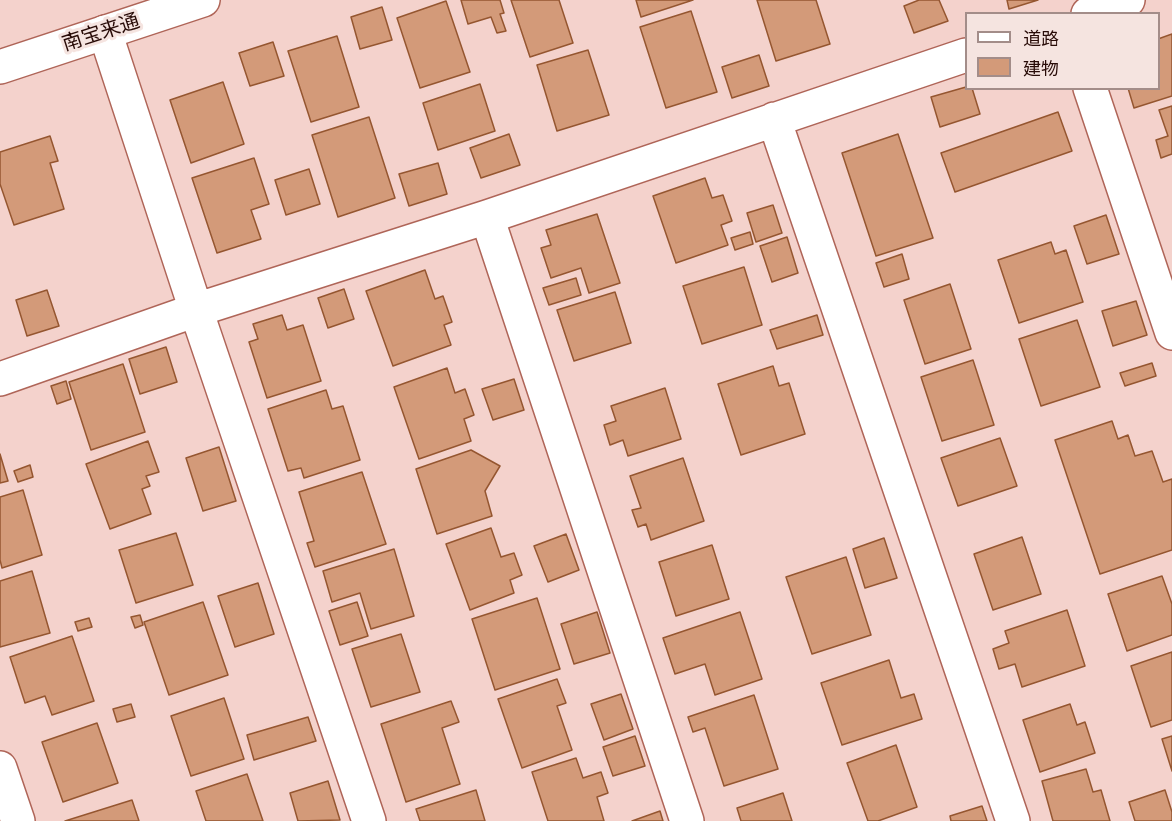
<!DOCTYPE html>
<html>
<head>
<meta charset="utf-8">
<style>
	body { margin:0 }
	#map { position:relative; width:1172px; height:821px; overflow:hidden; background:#f4d2cc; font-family:Karla,"Noto Sans JP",sans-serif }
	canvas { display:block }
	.legend { position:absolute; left:965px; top:12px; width:195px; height:78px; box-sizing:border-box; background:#f5e4e0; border:2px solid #a38d89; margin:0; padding:8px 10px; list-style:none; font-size:18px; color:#280b07 }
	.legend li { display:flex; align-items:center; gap:12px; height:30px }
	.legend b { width:30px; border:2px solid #a38d89 }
</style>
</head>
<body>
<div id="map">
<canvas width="1172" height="821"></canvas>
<ul class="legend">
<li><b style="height:8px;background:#fff"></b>道路</li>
<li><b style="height:16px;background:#d39a79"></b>建物</li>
</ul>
</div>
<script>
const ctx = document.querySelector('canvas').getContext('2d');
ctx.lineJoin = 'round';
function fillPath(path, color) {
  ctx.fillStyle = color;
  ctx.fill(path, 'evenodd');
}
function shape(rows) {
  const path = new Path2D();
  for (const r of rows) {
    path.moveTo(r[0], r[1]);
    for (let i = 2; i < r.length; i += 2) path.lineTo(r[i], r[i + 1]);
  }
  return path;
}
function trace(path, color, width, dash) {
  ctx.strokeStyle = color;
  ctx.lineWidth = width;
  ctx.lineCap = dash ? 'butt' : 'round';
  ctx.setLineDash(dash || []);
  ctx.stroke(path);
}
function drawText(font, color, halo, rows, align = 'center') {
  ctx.font = font + ' Karla,"Noto Sans JP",sans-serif';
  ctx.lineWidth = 6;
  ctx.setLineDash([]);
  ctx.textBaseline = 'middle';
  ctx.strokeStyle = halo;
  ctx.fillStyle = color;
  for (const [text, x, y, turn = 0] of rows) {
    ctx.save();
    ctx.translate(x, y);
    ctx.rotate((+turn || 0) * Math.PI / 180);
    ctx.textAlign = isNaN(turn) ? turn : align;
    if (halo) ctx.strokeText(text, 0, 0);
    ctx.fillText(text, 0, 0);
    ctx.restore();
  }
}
const building = shape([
	[461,0,500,0,504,13,500,14,506,31,497,33,491,17,468,24,461,0],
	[511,0,559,0,573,43,530,57,511,0],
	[636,0,693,0,641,17,636,0],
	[757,0,816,0,830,44,776,61,757,0],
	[919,0,939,0,948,21,914,33,904,6,919,0],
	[1007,0,1038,0,1009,9,1007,0],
	[446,1,470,72,420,88,397,18,446,1],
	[382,7,392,40,360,49,351,17,382,7],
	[691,11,717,92,666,108,640,27,691,11],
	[1172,34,1172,96,1134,108,1128,88,1158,88,1158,39,1172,34],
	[337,36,359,107,311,122,288,51,337,36],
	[273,42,284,76,250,86,239,53,273,42],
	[588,50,609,115,557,131,537,65,588,50],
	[759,55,769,86,732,98,722,67,759,55],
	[223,82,244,144,191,163,170,100,223,82],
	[480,84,495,131,438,150,423,103,480,84],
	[966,87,966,88,972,88,980,114,940,127,931,97,966,87],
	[1172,106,1172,154,1161,158,1156,140,1168,136,1159,110,1172,106],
	[1058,112,1072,151,955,192,941,153,1058,112],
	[369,117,395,198,338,217,312,135,369,117],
	[509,134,520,165,481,178,470,148,509,134],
	[898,134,933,238,876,256,842,153,898,134],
	[50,136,58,161,50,163,64,209,14,225,0,184,0,152,50,136],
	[254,158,269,204,251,210,261,239,217,253,192,178,254,158],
	[438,163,447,194,409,206,399,174,438,163],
	[309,169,320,204,286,215,275,180,309,169],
	[705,178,712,198,723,195,732,221,721,225,728,245,676,263,653,196,705,178],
	[773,205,782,233,756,242,747,213,773,205],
	[597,214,620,283,589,293,581,268,551,278,541,248,551,245,546,230,597,214],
	[1106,215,1119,254,1087,264,1074,226,1106,215],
	[750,232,753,244,735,250,731,238,750,232],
	[787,237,798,273,772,282,760,246,787,237],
	[1051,242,1055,254,1066,250,1083,302,1019,323,998,260,1051,242],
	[902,254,909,279,884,287,876,263,902,254],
	[744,267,762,325,702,344,683,286,744,267],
	[425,270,435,299,443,296,452,322,444,325,451,345,393,366,366,291,425,270],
	[576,278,581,295,549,305,543,288,576,278],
	[950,284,971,349,925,364,904,300,950,284],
	[344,289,354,319,328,328,318,298,344,289],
	[47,290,59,326,27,336,16,300,47,290],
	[615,292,631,343,574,361,557,310,615,292],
	[1136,301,1147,335,1113,346,1102,311,1136,301],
	[282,315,287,330,303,325,321,381,267,398,249,342,258,339,253,324,282,315],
	[817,315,823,335,777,349,770,330,817,315],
	[1077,320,1100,387,1041,406,1019,339,1077,320],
	[166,347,177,382,140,394,129,359,166,347],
	[973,360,994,425,942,441,921,377,973,360],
	[1152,363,1156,376,1125,386,1120,373,1152,363],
	[123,364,145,432,91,450,69,382,123,364],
	[773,366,779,386,789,383,805,434,741,455,718,384,773,366],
	[447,368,455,393,465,389,474,415,464,419,471,441,419,459,394,387,447,368],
	[514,379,524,410,493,420,482,389,514,379],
	[66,381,71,399,57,404,51,386,66,381],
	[665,388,681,439,628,456,623,440,610,445,604,425,616,421,611,406,665,388],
	[326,390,332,409,343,406,360,460,304,478,301,468,288,471,268,409,326,390],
	[1112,421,1118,439,1128,435,1135,456,1152,451,1163,482,1172,479,1172,550,1100,574,1055,440,1112,421],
	[1000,438,1017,486,958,506,941,458,1000,438],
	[148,441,159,472,146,476,150,486,142,489,151,514,110,529,86,464,148,441],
	[219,447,236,501,203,511,186,458,219,447],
	[471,450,500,466,485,491,492,516,437,534,416,469,471,450],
	[0,454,8,481,0,483,0,454],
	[683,458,704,521,651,540,646,524,638,527,632,510,641,508,630,476,683,458],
	[30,465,33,477,18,482,14,471,30,465],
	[362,472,386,544,315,567,307,543,314,541,299,492,362,472],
	[23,490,42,555,2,568,0,560,0,497,23,490],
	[491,528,501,557,514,553,522,575,510,580,514,593,470,610,446,544,491,528],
	[176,533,193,585,136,603,119,550,176,533],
	[566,534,579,570,548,582,534,546,566,534],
	[1022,537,1041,594,993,610,974,554,1022,537],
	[884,538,897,578,865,588,853,549,884,538],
	[712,545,729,599,676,616,659,562,712,545],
	[394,549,414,616,371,629,360,593,332,602,323,571,394,549],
	[846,557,871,635,812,654,786,577,846,557],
	[32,571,50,633,0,647,0,581,32,571],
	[1162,576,1172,604,1172,635,1127,651,1108,594,1162,576],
	[258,583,274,634,235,647,218,596,258,583],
	[537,598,560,669,495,690,472,619,537,598],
	[203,602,228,675,169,695,144,622,203,602],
	[357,602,368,636,340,645,329,611,357,602],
	[1067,610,1085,666,1022,687,1015,664,999,669,993,649,1009,643,1005,631,1067,610],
	[597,612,610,653,574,664,561,624,597,612],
	[740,612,762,679,715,695,705,664,675,674,663,638,740,612],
	[140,615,143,625,135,628,131,617,140,615],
	[89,618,92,627,78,631,75,622,89,618],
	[401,634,420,692,371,707,352,649,401,634],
	[72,636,94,701,52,715,45,696,25,703,10,657,72,636],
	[1172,652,1172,720,1151,727,1131,666,1172,652],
	[889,660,901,698,914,694,922,719,842,745,821,683,889,660],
	[557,679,566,703,557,706,572,750,522,768,498,699,557,679],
	[621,694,633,729,604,740,591,704,621,694],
	[754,695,778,769,724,786,705,728,693,732,688,717,754,695],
	[224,698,244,759,191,776,171,716,224,698],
	[451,701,459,722,442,728,460,784,406,802,381,724,451,701],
	[131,704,135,717,117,722,113,709,131,704],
	[1070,704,1077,725,1085,722,1095,753,1040,772,1023,720,1070,704],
	[308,717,316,741,254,760,247,735,308,717],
	[97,723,118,783,63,802,42,742,97,723],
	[635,736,645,766,613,776,603,747,635,736],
	[1172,736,1172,771,1162,739,1172,736],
	[896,745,917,807,878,821,868,821,847,763,896,745],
	[576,758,583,778,601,772,608,793,597,797,604,821,548,821,532,772,576,758],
	[1086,769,1093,792,1101,790,1110,821,1053,821,1042,781,1086,769],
	[247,774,263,821,206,821,196,791,247,774],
	[328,781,340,820,298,821,290,793,328,781],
	[476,790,485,821,420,821,416,809,476,790],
	[1165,790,1172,812,1172,821,1135,821,1129,802,1165,790],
	[783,793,792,821,741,821,737,808,783,793],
	[132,800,139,821,65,821,132,800],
	[982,806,987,821,951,821,950,816,982,806],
	[660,811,663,821,632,821,660,811]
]);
const minor = shape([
	[1088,14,1128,0],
	[105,32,196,310,369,821],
	[1090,88,1172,333],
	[774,119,1013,821],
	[487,217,687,821],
	[0,379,196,310,487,217,966,55],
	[0,768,18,821]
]);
const tertiary = shape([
	[0,67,203,0]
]);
const streetNames = [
	["南宝来通",101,33,-18]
];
fillPath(building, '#d39a79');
trace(building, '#955630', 1.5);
trace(minor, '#af6558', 36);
trace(tertiary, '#af6558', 36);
trace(minor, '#fff', 33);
trace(tertiary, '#fff', 33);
drawText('20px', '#280b07', '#f5e4e0', streetNames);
</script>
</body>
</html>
